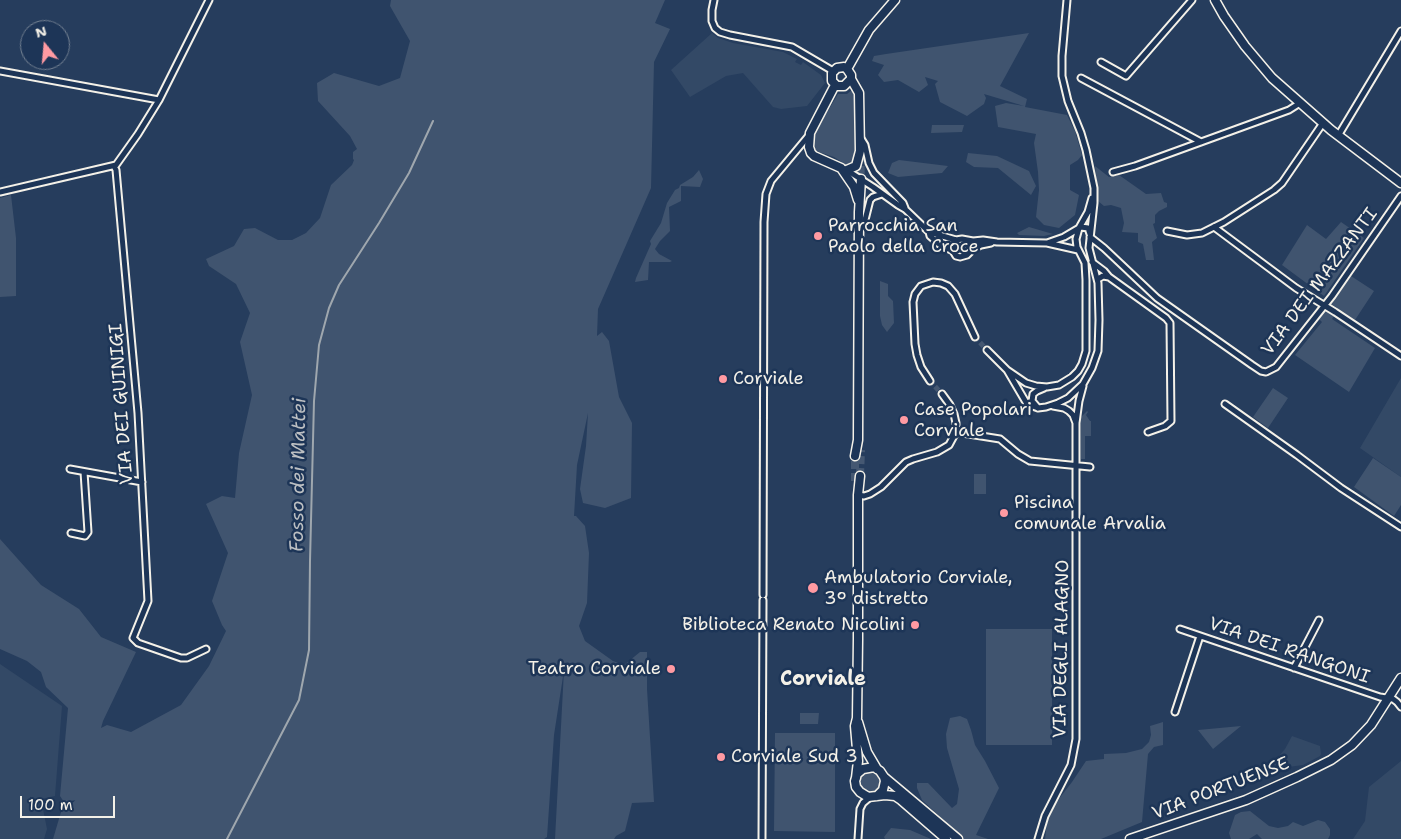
<!DOCTYPE html>
<html>
<head>
<meta charset="utf-8">
<style>
	body { margin:0 }
	#map { position:relative; width:1401px; height:839px; overflow:hidden; background:#263d5d; font-family:"Shantell Sans",sans-serif }
	canvas { display:block }
	.north { position:absolute; left:20px; top:20px; width:50px; height:50px; box-sizing:border-box; background:#1d3557; border:1px solid #738091; border-radius:50%; rotate:343deg; font-size:14px; font-weight:700; line-height:20px; text-align:center; color:#f4f1e8 }
	.north::after { content:''; display:block; margin:auto; width:18px; height:22px; background:#ff9aa2; clip-path:polygon(50% 0,100% 100%,50% 72%,0 100%) }
	.scale { position:absolute; left:20px; top:796px; width:95px; height:22px; box-sizing:border-box; border:2px solid #f4f1e8; border-top:0; padding-left:6px; font-size:15px; line-height:18px; white-space:nowrap; color:#f4f1e8; -webkit-text-stroke:4px #1d3557; paint-order:stroke }
</style>
</head>
<body>
<div id="map">
<canvas width="1401" height="839"></canvas>
<div class="north">N</div>
<div class="scale">100 m</div>
</div>
<script>
const ctx = document.querySelector('canvas').getContext('2d');
ctx.lineJoin = 'round';
function fillPath(path, color) {
  ctx.fillStyle = color;
  ctx.fill(path, 'evenodd');
}
function shape(rows) {
  const path = new Path2D();
  for (const r of rows) {
    if (r.length === 3) {
      path.moveTo(r[0] + r[2], r[1]);
      path.arc(r[0], r[1], r[2], 0, 2 * Math.PI);
      continue;
    }
    path.moveTo(r[0], r[1]);
    for (let i = 2; i < r.length; i += 2) path.lineTo(r[i], r[i + 1]);
  }
  return path;
}
function trace(path, color, width, dash) {
  ctx.strokeStyle = color;
  ctx.lineWidth = width;
  ctx.lineCap = dash ? 'butt' : 'round';
  ctx.setLineDash(dash || []);
  ctx.stroke(path);
}
function drawText(font, color, halo, rows, align = 'center') {
  ctx.font = font + ' "Shantell Sans",sans-serif';
  ctx.lineWidth = 5;
  ctx.setLineDash([]);
  ctx.textBaseline = 'middle';
  ctx.strokeStyle = halo;
  ctx.fillStyle = color;
  for (const [text, x, y, turn = 0] of rows) {
    ctx.save();
    ctx.translate(x, y);
    ctx.rotate((+turn || 0) * Math.PI / 180);
    ctx.textAlign = isNaN(turn) ? turn : align;
    if (halo) ctx.strokeText(text, 0, 0);
    ctx.fillText(text, 0, 0);
    ctx.restore();
  }
}
const built = shape([
	[712,33,718,38,733,43,783,52,797,59,795,62,801,65,803,62,821,75,825,83,807,106,781,109,773,107,743,73,726,76,690,97,671,70],
	[1401,378,1401,477,1360,448],
	[0,664,62,706,55,796,41,799,47,829,44,839,0,839],
	[1292,736,1320,746,1321,754,1320,756,1303,765,1266,770,1285,749],
	[1401,761,1401,839,1353,839,1365,821,1369,787]
]);
const green = shape([
	[391,0,665,0,655,23,670,29,654,62,651,188,598,309,597,336,602,332,609,341,619,397,632,423,631,498,605,508,583,503,580,489,586,446,588,413,577,465,574,516,576,516,585,526,589,553,587,603,579,626,585,641,613,661,624,665,640,652,647,652,647,689,654,802,632,803,625,831,616,836,614,839,555,839,564,670,554,735,547,837,544,839,53,839,64,802,60,796,68,708,46,687,41,672,27,661,0,649,0,539,41,585,79,609,101,637,136,652,103,721,101,728,107,725,131,732,181,705,209,666,226,631,222,625,212,601,228,553,206,504,222,496,235,498,239,453,252,395,240,342,250,313,236,284,209,266,206,259,234,246,244,229,255,228,278,240,292,240,306,233,320,218,331,185,352,165,354,160,353,159,353,152,357,149,350,136,318,101,317,83,334,73,379,86,400,78,410,41,390,6],
	[1029,33,1000,86,1027,99,1025,107,1067,115,1075,131,1082,155,1078,160,1070,165,1070,190,1079,195,1075,215,1059,228,1044,225,1036,217,1039,190,1038,172,1034,143,1036,134,998,127,995,106,1006,103,1024,106,984,94,986,98,984,104,967,116,940,102,935,84,938,81,925,77,928,85,919,92,898,80,884,82,878,75,884,65,872,61,874,56,886,54],
	[852,90,855,93,856,158,856,162,848,166,834,157,819,152,815,149,813,136,838,94,847,94],
	[932,125,964,125,962,132,931,133],
	[968,153,997,156,1029,171,1036,186,1031,195,998,168,974,167,966,162],
	[899,160,948,166,942,173,898,177,888,173,892,163],
	[1095,166,1109,177,1119,175,1146,194,1161,193,1164,202,1167,203,1167,207,1159,211,1155,215,1155,223,1153,224,1157,238,1152,242,1154,260,1146,260,1143,244,1138,242,1138,233,1122,232,1124,223,1121,208,1111,205,1104,206,1098,201],
	[699,170,703,179,700,187,681,186,681,201,669,207,670,231,660,241,655,249,659,254,672,261,670,262,649,262,648,280,635,282,636,278,651,244,650,241,661,223,667,203,675,190,679,188,680,185,693,177],
	[11,195,16,238,16,296,0,297,0,198],
	[1341,222,1364,238,1324,296,1282,265,1307,225,1326,239],
	[1029,227,1053,234,1044,236,1019,235,1017,233],
	[1351,276,1374,291,1355,320,1331,304],
	[880,281,888,284,888,296,893,301,894,323,887,332,882,325,880,316],
	[1325,310,1334,316,1332,319,1375,348,1349,392,1295,355,1322,322,1319,319],
	[1273,388,1288,398,1268,428,1253,417],
	[1087,411,1088,412,1086,415,1090,421,1091,421,1091,436,1085,436,1085,459,1081,459,1081,417],
	[1373,458,1401,477,1401,505,1394,516,1354,487],
	[974,474,986,474,986,494,974,494],
	[986,629,1052,629,1052,745,986,745],
	[800,713,819,713,818,724,800,724],
	[960,716,967,719,971,730,975,745,985,761,999,788,976,835,988,839,964,839,922,800,917,788,917,783,928,783,952,808,957,804,959,789,947,748,946,734,950,718],
	[1163,722,1163,745,1154,747,1148,754,1142,822,1101,839,1045,839,1048,813,1072,782,1086,761,1104,759,1104,754,1126,753,1142,749,1149,742,1151,735,1150,726],
	[1241,726,1213,749,1198,730],
	[775,733,835,733,835,832,774,831],
	[871,782,11],
	[1250,811,1269,826,1278,828,1288,826,1293,822,1303,826,1318,820,1325,822,1330,829,1330,835,1328,839,1262,839,1257,834,1249,839,1231,839,1229,833,1235,815,1241,812],
	[891,828,910,830,931,839,885,839,884,837]
]);
const stream = shape([
	[227,839,299,700,309,650,310,561,314,401,319,345,329,308,339,285,379,223,409,173,433,121]
]);
const streetTunnel = shape([
	[975,337,987,350],
	[930,381,942,394]
]);
const secondaryTunnel = shape([
	[860,154,861,179],
	[860,476,861,450],
	[855,481,855,456]
]);
const street = shape([
	[714,0,712,10,712,21,715,28,720,32,730,35,792,47,833,71],
	[1101,62,1126,76,1192,0],
	[0,71,159,100],
	[1081,78,1201,142],
	[1338,136,1401,31],
	[860,137,865,145,869,163,874,173,903,203,905,208],
	[114,166,116,170,138,413,148,601,133,638,138,643,181,658,187,658,206,649],
	[845,169,873,187,898,205,905,209,929,232,930,236,939,244,953,251],
	[1113,172,1135,166,1289,110,1300,103],
	[0,192,116,165,138,134,159,100,209,0],
	[1214,227,1296,288,1335,312,1401,356],
	[859,231,864,224,870,200,873,197,882,194],
	[1167,231,1187,235,1202,233,1224,222,1274,190,1282,183,1323,123],
	[929,232,956,240,962,239,973,241,983,240,997,242,1047,243,1078,250],
	[1090,237,1104,248,1157,298,1252,365,1261,371,1266,372,1276,367,1332,296,1401,196],
	[956,240,952,245,953,251,956,256,960,257,967,255,970,252,970,245,967,241],
	[1047,243,1064,237,1081,227,1088,228,1090,234],
	[971,250,981,245,991,243],
	[1092,262,1104,271,1109,277,1103,276,1098,279],
	[1109,277,1166,318,1170,323,1171,421,1165,426,1148,432],
	[987,350,1007,370,1026,383,1036,386,1047,387,1059,385,1072,377,1078,371,1082,364,1086,351,1086,280,1085,263,1077,247,1076,239,1079,228,1088,212,1092,198],
	[1007,370,1027,404,1038,408,1046,407,1058,403,1068,398,1083,384,1092,368,1098,351,1099,320,1098,283,1089,248,1094,203,1094,188,1086,150,1081,133,1068,101,1062,76,1062,56,1067,0],
	[930,381,921,367,917,355,915,344,913,302,915,294,921,286,933,282,941,283,948,286,955,294,975,337],
	[1225,404,1297,455,1341,488,1401,527],
	[1053,406,1064,408,1069,411,1073,415,1076,423],
	[1038,408,1032,401,1033,394,1037,391,1044,388],
	[956,432,1000,439,1018,454,1030,461,1090,467],
	[70,469,142,482],
	[858,495,864,496,870,494,881,487,906,462,913,459,937,452,949,445,956,432,956,423,954,414,950,405,942,394],
	[71,533,85,536,88,532,84,472],
	[763,595,764,222,766,194,771,181,810,134],
	[1180,629,1380,697,1393,699,1397,702,1401,707],
	[1294,668,1319,620],
	[1175,712,1200,636],
	[762,839,763,600],
	[858,839,860,809,863,803,870,797],
	[1038,839,1045,816,1071,765,1076,739,1076,423,1079,401,1083,386]
]);
const secondary = shape([
	[1215,0,1224,16,1245,46,1272,78,1331,130,1401,183],
	[847,69,869,30,895,0],
	[835,85,810,133,809,147,811,153,814,156,841,168,854,187,858,200],
	[847,170,856,166,860,151,859,93,851,79,851,75,847,69,844,67,837,68,832,73,832,81,837,86,844,86,851,79],
	[855,456,858,440,859,212,861,179],
	[858,722,867,752,877,769],
	[884,777,958,839],
	[856,778,858,761,855,726,857,718,858,639,858,495,860,476],
	[877,796,883,790,885,781,884,777,880,771,874,767,863,769,857,774,855,781,856,787,860,792,868,797,885,795,895,796,901,800,946,839],
	[1130,839,1246,800,1297,777,1331,760,1352,745,1371,725,1401,678]
]);
const markers = [
	[818,236,5,"#ff9aa2"],
	[723,379,5,"#ff9aa2"],
	[904,420,5,"#ff9aa2"],
	[1004,513,5,"#ff9aa2"],
	[813,588,6,"#ff9aa2"],
	[915,625,5,"#ff9aa2"],
	[671,669,5,"#ff9aa2"],
	[721,757,5,"#ff9aa2"]
];
const poiNames = [
	["Parrocchia San",828,226],
	["Paolo della Croce",828,247],
	["Corviale",733,379],
	["Case Popolari",914,410],
	["Corviale",914,431],
	["Piscina",1014,503],
	["comunale Arvalia",1014,524],
	["Ambulatorio Corviale,",824,578],
	["3° distretto",824,599],
	["Biblioteca Renato Nicolini",905,625,"right"],
	["Teatro Corviale",661,669,"right"],
	["Corviale Sud 3",731,757]
];
const streetNames = [
	["VIA DEI MAZZANTI",1320,282,-53],
	["VIA DEI GUINIGI",122,404,-94],
	["VIA DEGLI ALAGNO",1062,649,-89],
	["VIA DEI RANGONI",1289,651,19],
	["VIA PORTUENSE",1221,789,-21]
];
const waterNames = [
	["Fosso dei Mattei",299,475,-89]
];
const quarterNames = [
	["Corviale",823,680]
];
fillPath(built, '#334966');
fillPath(green, '#40546f');
trace(stream, '#9fa7ae', 2);
trace(streetTunnel, '#455872', 5, [5, 2.5]);
trace(secondaryTunnel, '#455872', 8, [8, 4]);
trace(street, '#f4f1e8', 9);
trace(secondary, '#f4f1e8', 11);
trace(street, '#1d3557', 5);
trace(secondary, '#1d3557', 8);
for (const [x, y, r, color] of markers) {
  const dot = new Path2D();
  dot.arc(x, y, r, 0, 2 * Math.PI);
  ctx.fillStyle = color;
  ctx.fill(dot);
  trace(dot, '#1d3557', 2);
}
drawText('18px', '#f4f1e8', '#1d3557', poiNames, 'left');
drawText('18px', '#f4f1e8', '#1d3557', streetNames);
drawText('italic 19px', '#bcbfc2', '#1d3557', waterNames);
drawText('bold 20px', '#f4f1e8', '#1d3557', quarterNames);
</script>
</body>
</html>
